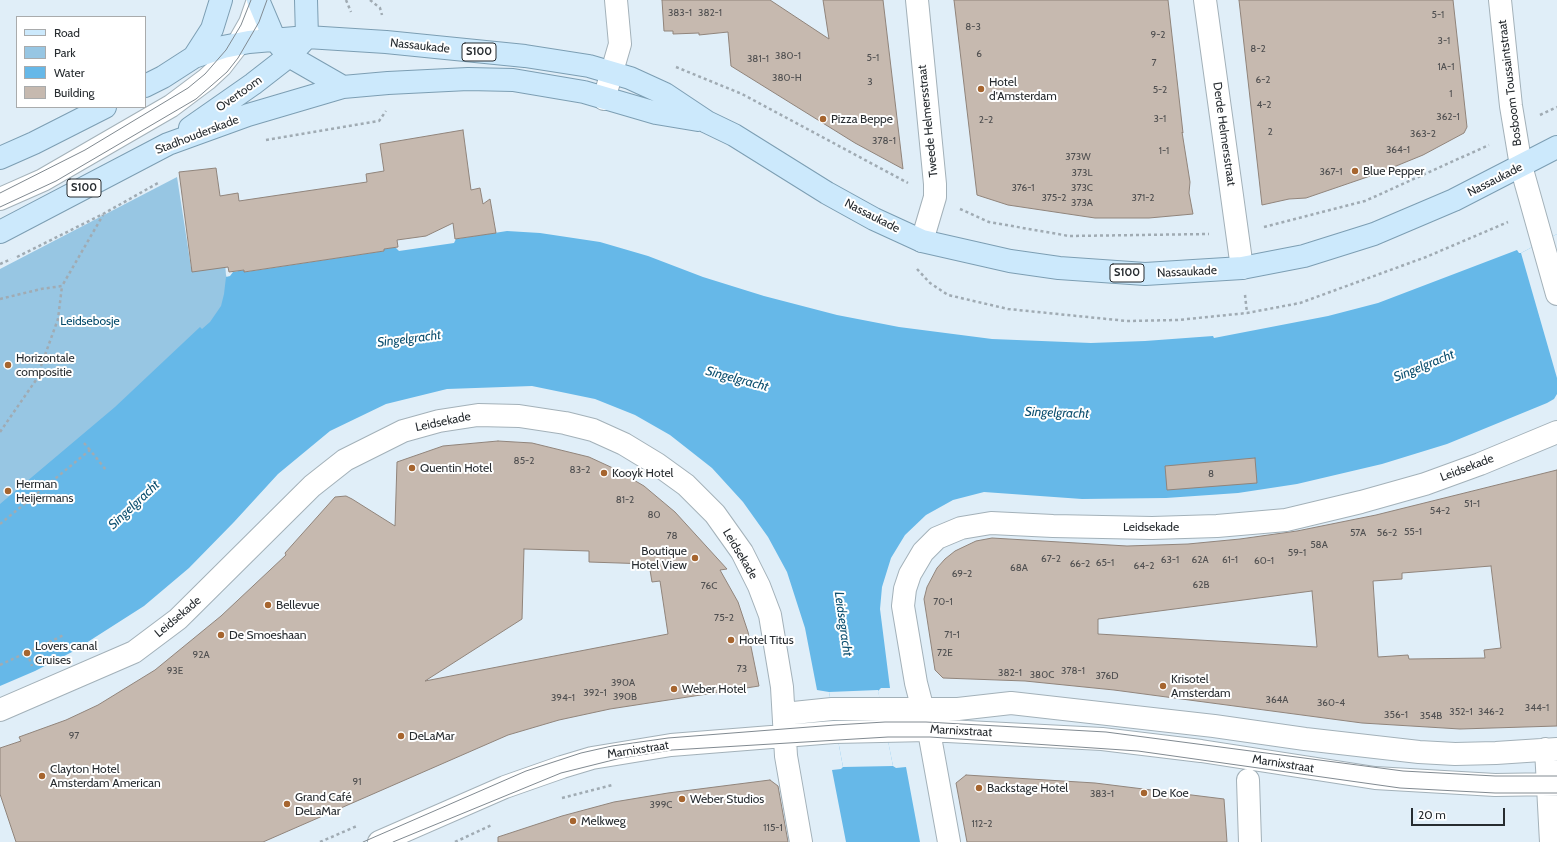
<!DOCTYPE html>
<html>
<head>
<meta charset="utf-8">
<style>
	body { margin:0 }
	#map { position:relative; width:1557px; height:842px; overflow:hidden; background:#e0eef8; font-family:Cabin,sans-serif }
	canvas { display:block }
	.legend { position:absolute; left:16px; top:16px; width:130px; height:92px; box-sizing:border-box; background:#fff; border:1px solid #a9abac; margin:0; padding:5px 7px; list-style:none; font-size:12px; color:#272c30 }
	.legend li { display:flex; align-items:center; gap:8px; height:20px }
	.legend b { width:20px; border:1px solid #a9abac }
	.scale { position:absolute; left:1411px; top:808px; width:94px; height:18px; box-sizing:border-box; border:2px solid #272c30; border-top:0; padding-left:5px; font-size:12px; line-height:14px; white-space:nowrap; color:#272c30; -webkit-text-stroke:3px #fff; paint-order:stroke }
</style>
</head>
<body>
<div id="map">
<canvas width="1557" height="842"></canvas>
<ul class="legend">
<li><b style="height:5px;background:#cce9fc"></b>Road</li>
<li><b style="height:11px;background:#97c6e3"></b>Park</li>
<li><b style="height:11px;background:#66b8e8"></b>Water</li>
<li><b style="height:11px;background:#c6b9af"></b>Building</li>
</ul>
<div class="scale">20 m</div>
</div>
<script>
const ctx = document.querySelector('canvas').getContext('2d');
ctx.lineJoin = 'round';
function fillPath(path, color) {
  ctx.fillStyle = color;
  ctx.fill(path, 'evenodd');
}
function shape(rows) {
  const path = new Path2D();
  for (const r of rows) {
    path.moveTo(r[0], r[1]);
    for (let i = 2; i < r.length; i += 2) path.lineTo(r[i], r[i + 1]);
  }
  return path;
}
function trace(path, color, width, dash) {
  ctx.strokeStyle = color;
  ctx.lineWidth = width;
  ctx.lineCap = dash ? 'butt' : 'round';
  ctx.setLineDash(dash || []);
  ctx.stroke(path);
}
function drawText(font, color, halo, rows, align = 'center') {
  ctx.font = font + ' Cabin,sans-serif';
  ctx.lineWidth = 4;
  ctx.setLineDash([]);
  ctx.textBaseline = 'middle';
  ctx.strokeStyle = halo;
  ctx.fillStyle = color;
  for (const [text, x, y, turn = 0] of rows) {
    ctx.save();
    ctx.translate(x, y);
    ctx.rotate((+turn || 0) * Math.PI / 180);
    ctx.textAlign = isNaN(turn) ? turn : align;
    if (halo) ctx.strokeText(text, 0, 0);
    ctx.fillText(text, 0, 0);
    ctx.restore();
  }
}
const green = shape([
	[177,177,191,267,225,263,226,275,228,282,228,296,207,332,0,511,0,269]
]);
const water = shape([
	[507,231,540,233,600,242,648,256,703,277,764,296,837,315,899,327,992,339,1091,343,1145,341,1213,336,1214,338,1328,316,1378,303,1517,250,1519,253,1521,253,1557,234,1557,394,1554,399,1547,403,1447,444,1382,464,1297,484,1238,493,1166,498,1082,499,984,492,953,500,926,515,905,535,891,558,882,587,880,609,890,688,881,688,878,691,893,766,896,768,906,767,920,842,846,842,832,770,841,769,843,767,829,692,817,690,805,628,787,572,768,537,743,502,712,468,670,435,635,415,595,399,532,386,447,389,386,404,330,431,278,474,234,522,189,568,144,606,72,652,35,671,0,686,0,504,115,407,200,327,202,329,210,322,221,306,224,294,226,277,230,276,233,272,244,270,245,272,384,251,384,249,395,247,399,251,454,243,456,239]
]);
const pier = shape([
	[1557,234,1557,378,1521,253],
	[878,690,893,766,843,767,829,692]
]);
const building = shape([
	[662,0,770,0,829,39,823,0,883,0,903,169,855,143,731,66,728,32,699,35,699,33,673,34,673,31,664,31,662,0],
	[954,0,1168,0,1183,133,1182,132,1190,182,1189,193,1193,214,1149,218,1095,218,1008,205,977,195,954,0],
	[1239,0,1453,0,1467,127,1464,133,1423,155,1379,173,1306,198,1289,199,1262,205,1239,0],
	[463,130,471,190,480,188,483,204,490,199,496,233,455,239,453,223,426,236,397,240,398,247,384,249,384,251,244,272,244,270,229,272,228,267,192,272,179,172,216,168,220,196,238,193,239,201,367,182,366,174,384,171,380,144,463,130],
	[498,441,532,443,589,457,615,469,644,486,675,512,727,569,720,570,738,602,748,632,759,686,610,709,559,720,508,735,263,842,16,842,0,794,0,748,21,741,19,737,66,720,98,705,155,670,221,616,286,555,285,553,335,497,346,496,352,499,395,526,397,462,443,446,498,441],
	[524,549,589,551,589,562,649,564,652,582,660,581,668,634,425,681,522,619,524,549],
	[1255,458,1257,483,1167,490,1165,466,1255,458],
	[1557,470,1557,726,1460,729,1362,723,1114,690,1025,681,943,678,935,670,924,599,927,587,937,568,945,559,955,551,976,541,992,538,1127,546,1188,544,1240,539,1297,531,1376,515,1557,470],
	[1491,566,1501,648,1484,650,1485,658,1409,659,1408,655,1378,657,1373,581,1402,579,1402,573,1491,566],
	[1312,591,1317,647,1098,634,1098,619,1312,591],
	[966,775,1095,783,1224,799,1227,842,967,842,956,783,966,775],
	[770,780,778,786,788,842,498,842,498,837,562,816,614,802,668,793,770,780]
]);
const path = shape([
	[346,0,351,12],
	[370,0,380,8,382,15],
	[676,67,742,94,908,183],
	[1540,115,1557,107],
	[266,140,379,121,386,111],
	[960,209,989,222,1069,236,1209,234],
	[1264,227,1365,201,1489,145],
	[17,257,103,214,158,183],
	[0,264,11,259],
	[917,269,930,283,948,295,1008,309,1127,321,1178,320,1247,313,1300,303,1426,257,1508,222],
	[1245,295,1247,313],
	[0,299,41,289,62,286,103,215],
	[0,432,36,380,58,319,62,286],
	[84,443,90,450],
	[0,524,90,450,106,470],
	[27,653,32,666],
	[0,665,64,635],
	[562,798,612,785],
	[320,842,357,826],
	[455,842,492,825]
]);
const minor = shape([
	[917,0,935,184,935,197,922,241],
	[1205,0,1242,268],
	[1500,0,1511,106,1521,166,1557,294],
	[604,99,620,44,616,0],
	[0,199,43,180,171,106,207,79,221,66,238,44,250,23,258,0],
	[0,710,134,652,178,619,312,486,345,460,403,431,439,421,478,415,519,416,565,423,593,430,624,444,657,464,686,485,715,514,742,552,759,586,770,615,782,687,786,756,801,842],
	[784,714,832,709,958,709,1011,703,1214,726,1305,739,1419,752,1455,754,1496,753,1557,749],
	[1546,749,1551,842],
	[1248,780,1250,842],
	[379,842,505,787,562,767,592,758,671,745,834,732,928,730,1102,739,1201,751,1375,778,1495,785,1557,784],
	[949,842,930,737,916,683,903,606,905,589,910,574,923,552,937,538,961,528,991,523,1053,526,1152,528,1217,526,1286,520,1361,502,1425,484,1480,464,1557,432]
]);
const major = shape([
	[258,0,275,40,289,56,343,87],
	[194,57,212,29,221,0],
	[145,86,163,77,194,57,223,47,249,42,307,37,386,42,525,56,589,66,630,78,665,94,707,122,734,135,827,193,874,219,922,241,1010,261,1059,268,1145,274,1242,268,1304,256,1374,234,1454,200,1557,147],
	[190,128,253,84,289,56,307,37,306,0],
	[0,158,34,143,105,107],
	[0,232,168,144,248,115,343,87,388,83,468,79,513,80,584,92,656,113,698,120]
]);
const tram = shape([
	[0,193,85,150,188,88,205,74,226,50,241,25,251,0],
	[0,207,56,181,196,99,227,72,238,58,259,22,267,0],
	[363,842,526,771,581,753,612,746,668,738,835,725,885,722,926,722,1106,732,1403,771,1495,776,1557,776],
	[393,842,561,773,621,758,672,750,888,737,930,737,1138,751,1400,788,1495,793,1557,793]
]);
const markers = [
	[981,89,4,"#a6652f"],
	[823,119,4,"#a6652f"],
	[1355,171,4,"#a6652f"],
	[8,365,4,"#a6652f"],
	[412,468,4,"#a6652f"],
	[604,473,4,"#a6652f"],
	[8,491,4,"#a6652f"],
	[695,558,4,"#a6652f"],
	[268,605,4,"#a6652f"],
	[221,635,4,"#a6652f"],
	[731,640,4,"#a6652f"],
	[27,653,4,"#a6652f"],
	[1163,686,4,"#a6652f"],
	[674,689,4,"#a6652f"],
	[401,736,4,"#a6652f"],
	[42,776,4,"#a6652f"],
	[979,788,4,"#a6652f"],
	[1144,793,4,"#a6652f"],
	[682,799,4,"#a6652f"],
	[287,804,4,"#a6652f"],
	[573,821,4,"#a6652f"]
];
const numberNames = [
	["383-1",680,13],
	["382-1",710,13],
	["5-1",1438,15],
	["8-3",973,27],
	["9-2",1158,35],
	["3-1",1444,41],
	["8-2",1258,49],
	["6",979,54],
	["380-1",788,56],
	["5-1",873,58],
	["381-1",758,59],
	["7",1154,63],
	["1A-1",1446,67],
	["380-H",787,78],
	["6-2",1263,80],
	["3",870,82],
	["5-2",1160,90],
	["1",1451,94],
	["4-2",1264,105],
	["362-1",1448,117],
	["3-1",1160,119],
	["2-2",986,120],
	["2",1270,132],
	["363-2",1423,134],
	["378-1",884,141],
	["364-1",1398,150],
	["1-1",1164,151],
	["373W",1078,157],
	["367-1",1331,172],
	["373L",1082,173],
	["376-1",1023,188],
	["373C",1082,188],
	["375-2",1054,198],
	["371-2",1143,198],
	["373A",1082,203],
	["85-2",524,461],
	["83-2",580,470],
	["8",1211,474],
	["81-2",625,500],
	["51-1",1472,504],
	["54-2",1440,511],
	["80",654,515],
	["55-1",1413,532],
	["57A",1358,533],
	["56-2",1387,533],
	["78",672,536],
	["58A",1319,545],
	["59-1",1297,553],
	["67-2",1051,559],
	["63-1",1170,560],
	["62A",1200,560],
	["61-1",1230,560],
	["60-1",1264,561],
	["65-1",1105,563],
	["66-2",1080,564],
	["64-2",1144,566],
	["68A",1019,568],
	["69-2",962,574],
	["62B",1201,585],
	["76C",709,586],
	["70-1",943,602],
	["75-2",724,618],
	["71-1",952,635],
	["72E",945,653],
	["92A",201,655],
	["73",742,669],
	["93E",175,671],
	["378-1",1073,671],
	["382-1",1010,673],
	["380C",1042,675],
	["376D",1107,676],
	["390A",623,683],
	["392-1",595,693],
	["390B",625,697],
	["394-1",563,698],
	["364A",1277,700],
	["360-4",1331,703],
	["344-1",1537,708],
	["352-1",1461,712],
	["346-2",1491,712],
	["356-1",1396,715],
	["354B",1431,716],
	["97",74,736],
	["91",357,782],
	["383-1",1102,794],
	["399C",661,805],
	["112-2",982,824],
	["115-1",773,828]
];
const shields = [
	[479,52,34],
	[84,188,34],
	[1127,273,34]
];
const shieldNames = [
	["S100",479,52],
	["S100",84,188],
	["S100",1127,273]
];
const streetNames = [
	["Nassaukade",420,46,6],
	["Bosboom Toussaintstraat",1510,83,-97],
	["Overtoom",239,94,-35],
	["Tweede Helmersstraat",928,121,-96],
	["Derde Helmersstraat",1224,134,82],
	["Stadhouderskade",197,135,-21],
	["Nassaukade",1495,180,-27],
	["Nassaukade",872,216,27],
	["Nassaukade",1187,272,-3],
	["Leidsekade",443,422,-12],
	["Leidsekade",1467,468,-21],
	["Leidsekade",1151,527],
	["Leidsekade",740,554,59],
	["Leidsekade",178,617,-40],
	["Marnixstraat",961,731,3],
	["Marnixstraat",638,750,-9],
	["Marnixstraat",1283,764,9]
];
const poiNames = [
	["Hotel",989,82],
	["d'Amsterdam",989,96],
	["Pizza Beppe",831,119],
	["Blue Pepper",1363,171],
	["Horizontale",16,358],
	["compositie",16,372],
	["Quentin Hotel",420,468],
	["Kooyk Hotel",612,473],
	["Herman",16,484],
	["Heijermans",16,498],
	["Boutique",687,551,"right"],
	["Hotel View",687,565,"right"],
	["Bellevue",276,605],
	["De Smoeshaan",229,635],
	["Hotel Titus",739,640],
	["Lovers canal",35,646],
	["Cruises",35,660],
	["Krisotel",1171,679],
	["Amsterdam",1171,693],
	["Weber Hotel",682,689],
	["DeLaMar",409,736],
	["Clayton Hotel",50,769],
	["Amsterdam American",50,783],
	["Backstage Hotel",987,788],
	["De Koe",1152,793],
	["Grand Café",295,797],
	["DeLaMar",295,811],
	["Weber Studios",690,799],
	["Melkweg",581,821]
];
const parkNames = [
	["Leidsebosje",90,321]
];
const waterNames = [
	["Singelgracht",409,339,-7],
	["Singelgracht",1424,366,-22],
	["Singelgracht",737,379,15],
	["Singelgracht",1057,413,2],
	["Singelgracht",134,505,-43],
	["Leidsegracht",843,624,82]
];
fillPath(green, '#97c6e3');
fillPath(water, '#66b8e8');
fillPath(pier, '#e0eef8');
fillPath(building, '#c6b9af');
trace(building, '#90847b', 1);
trace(minor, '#a3b1b9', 24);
trace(major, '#7c9eb3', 24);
trace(path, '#a0abb3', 2.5, [3, 3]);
trace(minor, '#fff', 22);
trace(major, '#cce9fc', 22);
trace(tram, '#818a91', 1);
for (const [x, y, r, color] of markers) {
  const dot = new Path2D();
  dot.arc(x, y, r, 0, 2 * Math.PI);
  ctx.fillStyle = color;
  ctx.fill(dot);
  trace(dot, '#fff', 1.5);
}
drawText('10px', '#4f4f50', null, numberNames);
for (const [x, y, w] of shields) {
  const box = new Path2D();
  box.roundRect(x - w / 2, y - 9, w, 18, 3);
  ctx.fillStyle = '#fff';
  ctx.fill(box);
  trace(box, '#272c30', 1);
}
drawText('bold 11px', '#272c30', null, shieldNames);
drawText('12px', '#272c30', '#fff', streetNames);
drawText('12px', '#272c30', '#fff', poiNames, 'left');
drawText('12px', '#034a6a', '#fff', parkNames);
drawText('italic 13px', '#0d5070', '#fff', waterNames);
</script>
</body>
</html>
